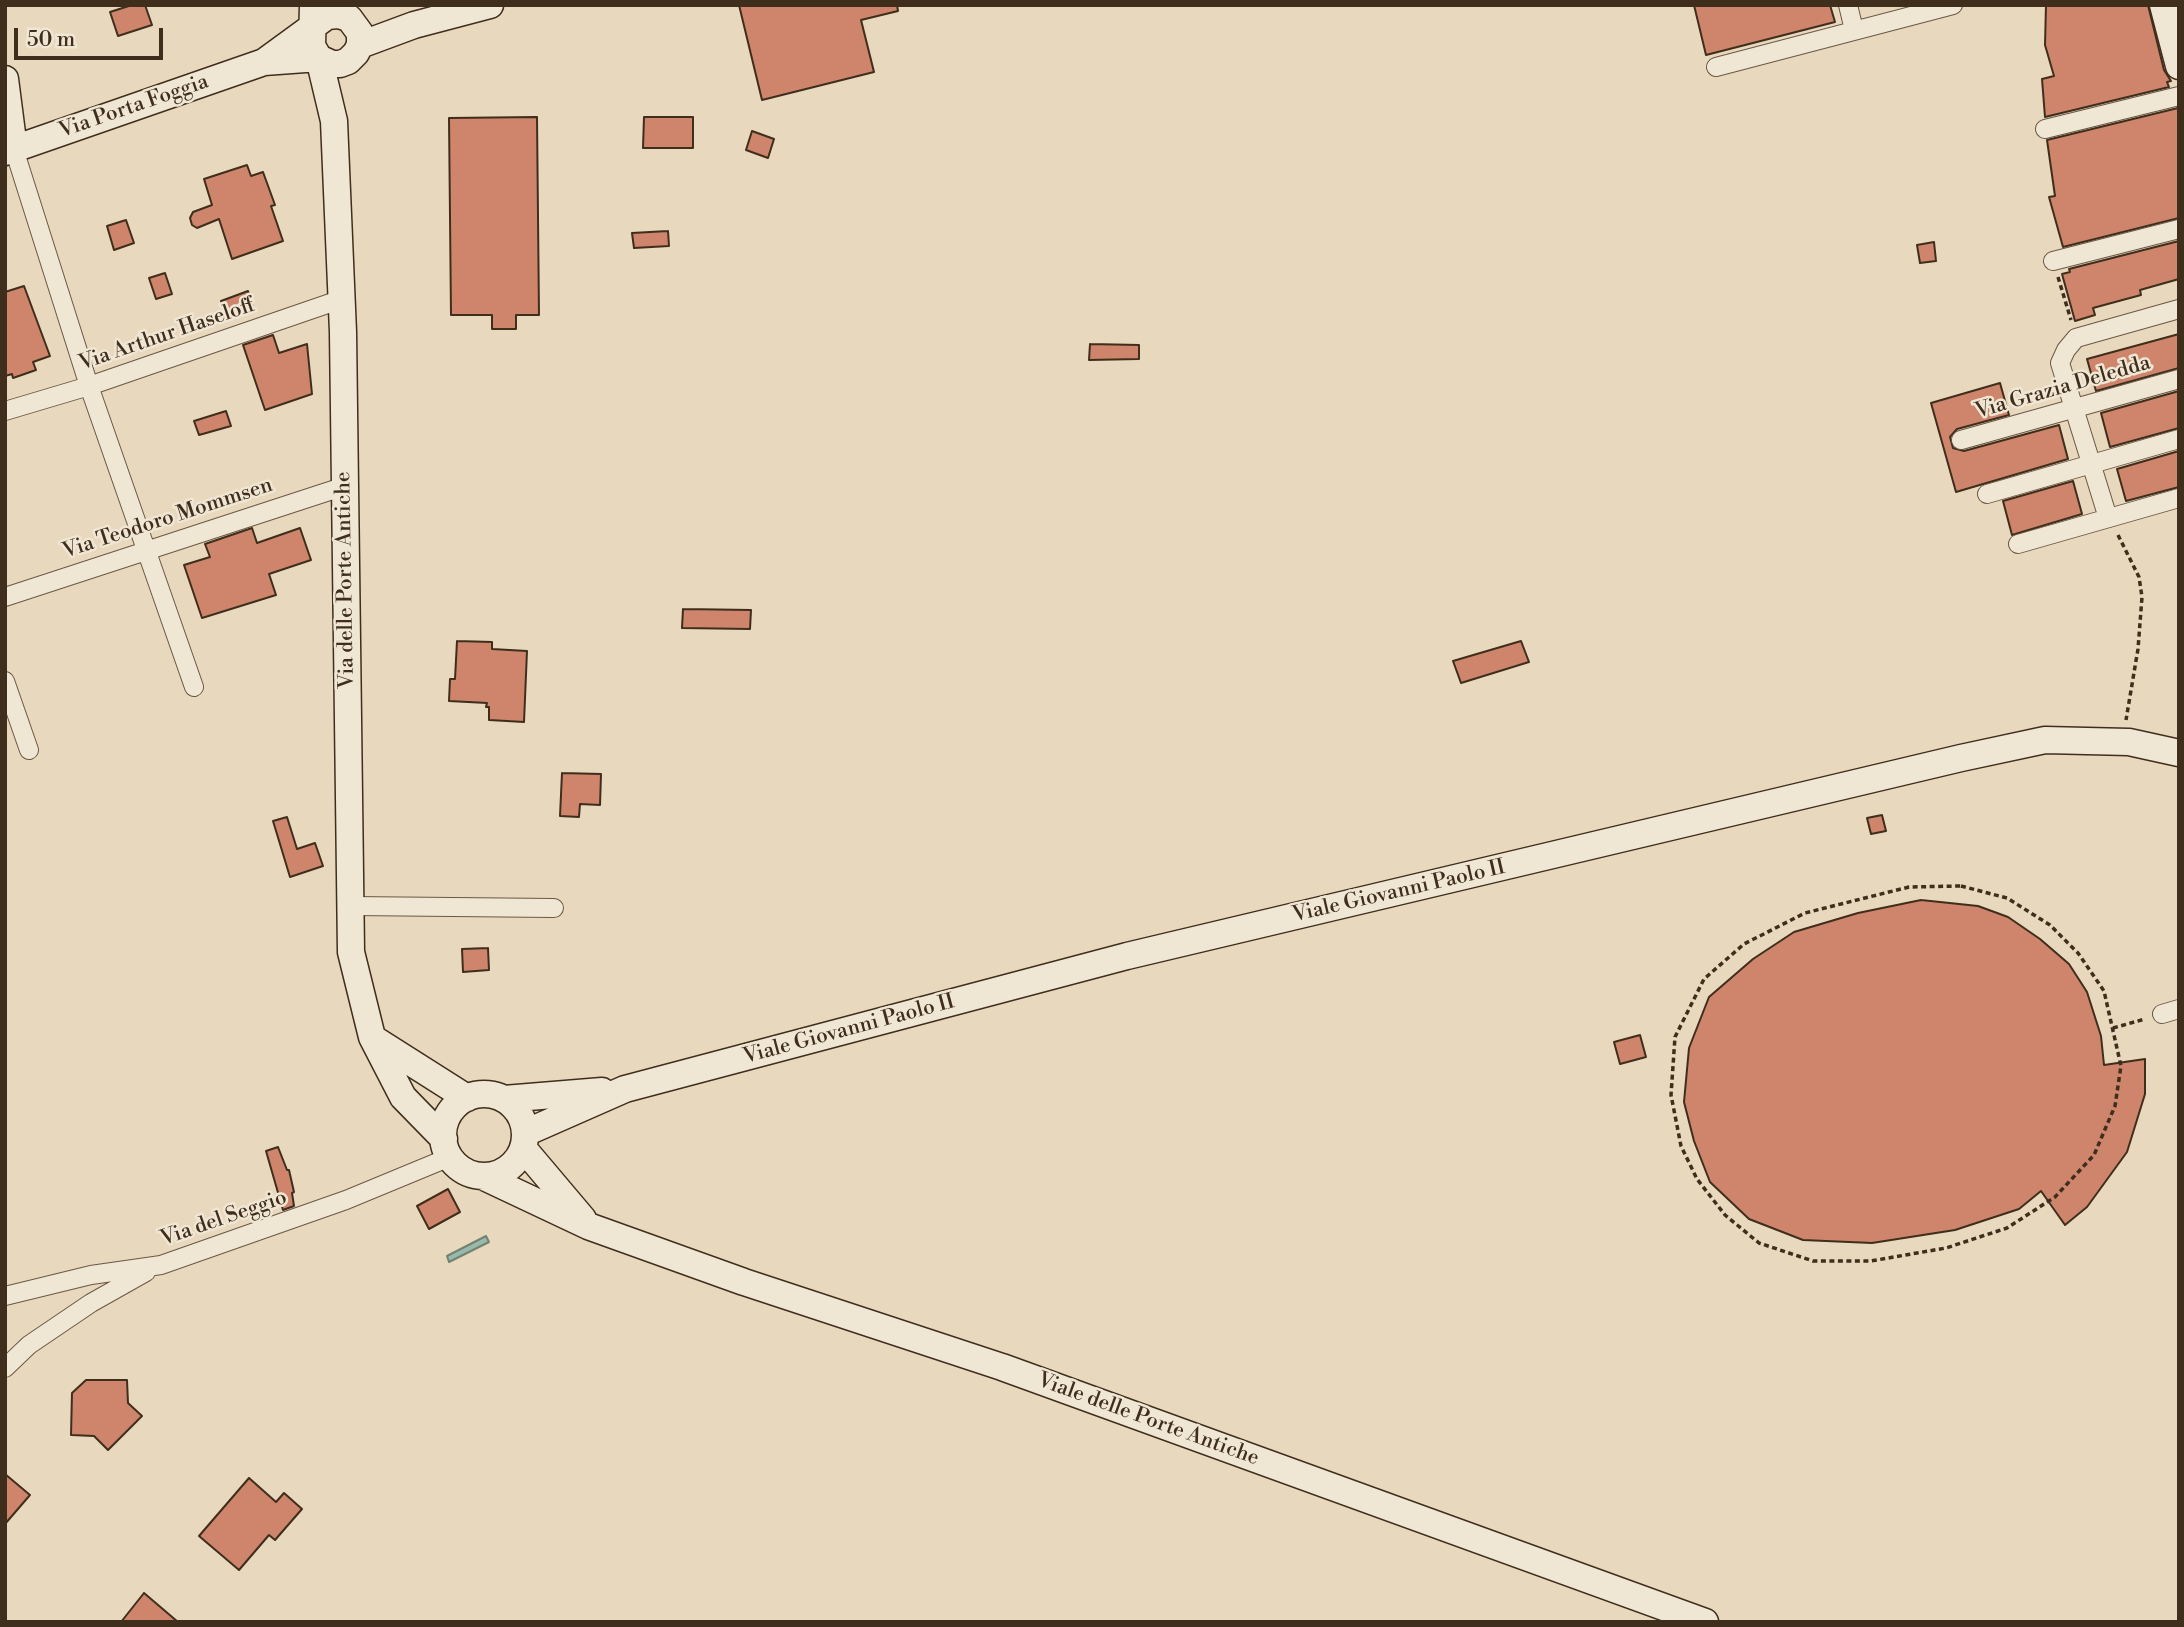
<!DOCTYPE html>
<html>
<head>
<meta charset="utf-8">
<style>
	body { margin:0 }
	#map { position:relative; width:2184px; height:1627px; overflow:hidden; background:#e8d8bd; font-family:"Libre Bodoni",serif }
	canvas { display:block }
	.frame { position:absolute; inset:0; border:7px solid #3f2e1c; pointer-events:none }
	.scale { position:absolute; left:14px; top:28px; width:149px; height:32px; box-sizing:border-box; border:4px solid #3f2e1c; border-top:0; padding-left:9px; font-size:21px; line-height:24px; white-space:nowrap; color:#3f2e1c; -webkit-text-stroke:5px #f0e6d4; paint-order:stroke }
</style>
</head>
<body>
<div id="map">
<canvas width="2184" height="1627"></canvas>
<div class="frame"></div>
<div class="scale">50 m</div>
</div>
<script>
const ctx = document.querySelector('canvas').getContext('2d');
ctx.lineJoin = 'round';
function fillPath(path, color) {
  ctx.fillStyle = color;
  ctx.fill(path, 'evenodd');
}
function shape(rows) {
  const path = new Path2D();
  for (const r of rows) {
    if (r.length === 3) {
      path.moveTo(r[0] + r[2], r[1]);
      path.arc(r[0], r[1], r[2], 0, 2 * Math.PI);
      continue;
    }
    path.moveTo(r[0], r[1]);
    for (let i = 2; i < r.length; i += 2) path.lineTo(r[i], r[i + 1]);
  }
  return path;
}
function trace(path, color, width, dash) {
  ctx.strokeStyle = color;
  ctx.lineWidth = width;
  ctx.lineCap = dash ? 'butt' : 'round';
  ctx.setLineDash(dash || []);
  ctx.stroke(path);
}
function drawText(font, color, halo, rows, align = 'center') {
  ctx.font = font + ' "Libre Bodoni",serif';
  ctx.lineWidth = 5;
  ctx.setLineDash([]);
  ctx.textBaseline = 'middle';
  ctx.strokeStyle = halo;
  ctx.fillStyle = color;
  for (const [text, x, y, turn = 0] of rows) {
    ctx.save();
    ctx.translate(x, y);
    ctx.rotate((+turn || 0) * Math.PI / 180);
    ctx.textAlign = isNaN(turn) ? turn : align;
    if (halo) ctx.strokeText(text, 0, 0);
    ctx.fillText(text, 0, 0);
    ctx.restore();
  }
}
const water = shape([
	[486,1236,489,1242,449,1262,447,1256,486,1236]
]);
const building = shape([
	[132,5,145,5,152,25,118,36,110,12,132,5],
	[739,5,897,5,898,11,861,20,874,72,762,100,739,5],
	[1694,5,1830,5,1835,22,1706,55,1694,5],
	[2046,5,2148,5,2164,70,2171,81,2167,82,2169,87,2045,117,2042,79,2054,76,2045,45,2046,5],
	[2178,108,2179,218,2063,247,2049,197,2055,196,2047,140,2178,108],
	[537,117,539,315,516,315,516,329,492,329,492,315,451,315,449,118,537,117],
	[644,117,693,117,693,148,643,148,644,117],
	[752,131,774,139,768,158,746,150,752,131],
	[247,165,251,176,263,172,275,205,271,206,283,241,232,259,219,219,197,228,192,225,190,218,193,212,212,205,204,179,247,165],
	[126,220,134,243,114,250,107,226,126,220],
	[668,231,669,246,634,248,632,233,668,231],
	[2179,241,2179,279,2140,290,2141,295,2093,308,2095,315,2075,321,2062,274,2070,272,2069,269,2179,241],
	[1934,242,1936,261,1920,263,1917,245,1934,242],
	[165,273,172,294,156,299,149,278,165,273],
	[24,286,50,356,33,362,36,370,13,378,12,374,5,376,5,292,24,286],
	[248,291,253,307,227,316,221,301,248,291],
	[2179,334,2179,368,2096,391,2087,359,2179,334],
	[273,335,279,353,307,344,312,394,265,410,243,345,273,335],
	[1090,344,1139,345,1139,359,1089,360,1090,344],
	[2000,383,2009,415,1957,429,1950,437,1953,448,1964,451,2059,425,2068,459,1956,492,1931,403,2000,383],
	[2179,391,2179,428,2110,447,2101,413,2179,391],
	[226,411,231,426,199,435,194,421,226,411],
	[2179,451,2179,487,2126,501,2117,469,2179,451],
	[2073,481,2082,514,2012,535,2003,501,2073,481],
	[252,528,257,543,300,528,311,560,269,574,276,595,202,618,184,565,210,557,205,544,252,528],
	[683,609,751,610,750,629,682,628,683,609],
	[457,641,492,642,492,649,527,651,524,722,489,720,489,707,486,707,487,703,449,701,450,679,455,679,457,641],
	[1521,641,1529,662,1461,683,1453,661,1521,641],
	[562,773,601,774,600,805,580,804,579,817,560,816,562,773],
	[1882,815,1886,831,1871,834,1867,818,1882,815],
	[287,817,297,849,315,843,323,866,290,877,273,821,287,817],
	[1921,900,1978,906,2008,917,2040,939,2069,964,2087,992,2101,1036,2104,1065,2145,1059,2145,1094,2127,1152,2087,1207,2065,1225,2041,1191,2019,1209,1955,1230,1872,1243,1803,1240,1749,1219,1710,1182,1694,1141,1684,1102,1689,1048,1709,997,1753,959,1794,932,1858,913,1921,900],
	[488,948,489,970,463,972,462,949,488,948],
	[1640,1035,1646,1057,1620,1064,1614,1042,1640,1035],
	[278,1147,287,1170,289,1170,294,1192,292,1193,294,1206,283,1210,266,1151,278,1147],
	[448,1189,460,1212,429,1229,417,1206,448,1189],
	[86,1380,127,1380,128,1403,142,1416,108,1450,94,1436,71,1435,72,1393,86,1380],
	[5,1474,30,1495,5,1524,5,1474],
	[249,1478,276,1502,284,1493,302,1509,275,1540,269,1535,239,1570,199,1536,249,1478],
	[144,1593,178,1622,121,1622,144,1593]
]);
const path = shape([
	[2058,277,2071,320],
	[2118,535,2139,577,2142,597,2138,649,2126,720],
	[1961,886,2007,898,2050,925,2078,953,2104,991,2121,1066,2115,1106,2094,1155,2055,1197,2007,1228,1946,1248,1871,1261,1813,1261,1759,1243,1725,1215,1697,1179,1681,1146,1671,1095,1675,1037,1704,979,1744,944,1805,913,1909,887,1961,886],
	[2113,1028,2145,1019]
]);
const street = shape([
	[1848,5,1854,30],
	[1716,67,1953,5],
	[2045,129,2179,96],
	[14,149,89,386,194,687],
	[2053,261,2179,229],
	[5,411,89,386,342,299],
	[1961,440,2179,379],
	[1987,494,2179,439],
	[2108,518,2060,363,2066,350,2076,338,2179,309],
	[2018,544,2179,498],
	[5,597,345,486],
	[5,681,29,750],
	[351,906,554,908],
	[2162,1014,2179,1009],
	[5,1296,91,1275,161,1265,346,1200,450,1157],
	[5,1368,29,1345,91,1303,146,1272]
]);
const secondary = shape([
	[313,5,312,46,319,58,334,121,343,332,351,952,372,1037,403,1097,444,1139],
	[2163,5,2179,66],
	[360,45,414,25,490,5],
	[5,79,14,149],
	[5,152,264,62,319,58,332,64,340,64,348,61,356,53,360,45,360,33,349,18,338,15,327,16,264,62],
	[374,1039,467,1098],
	[484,1135,41],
	[504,1099,602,1091],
	[525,1133,625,1089,1127,956,1961,758,2045,740,2129,742,2179,753],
	[523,1148,583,1219],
	[482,1176,588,1226,744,1282,1002,1367,1705,1622]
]);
const streetNames = [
	["Via Porta Foggia",134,107,-19],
	["Via Arthur Haseloff",167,335,-19],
	["Via Grazia Deledda",2063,388,-16],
	["Via Teodoro Mommsen",168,519,-18],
	["Via delle Porte Antiche",346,580,-91],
	["Viale Giovanni Paolo II",1399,892,-13],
	["Viale Giovanni Paolo II",849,1030,-15],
	["Via del Seggio",224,1219,-19],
	["Viale delle Porte Antiche",1148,1420,20]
];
fillPath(water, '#98baac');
trace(water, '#748272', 2);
fillPath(building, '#ce856c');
trace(building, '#3f2e1c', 2);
trace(street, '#695844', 20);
trace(secondary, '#3f2e1c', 29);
trace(path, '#3f2e1c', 3.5, [5, 3.5]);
trace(street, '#f0e6d4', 18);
trace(secondary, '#f0e6d4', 26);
drawText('21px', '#3f2e1c', '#f0e6d4', streetNames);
</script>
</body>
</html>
